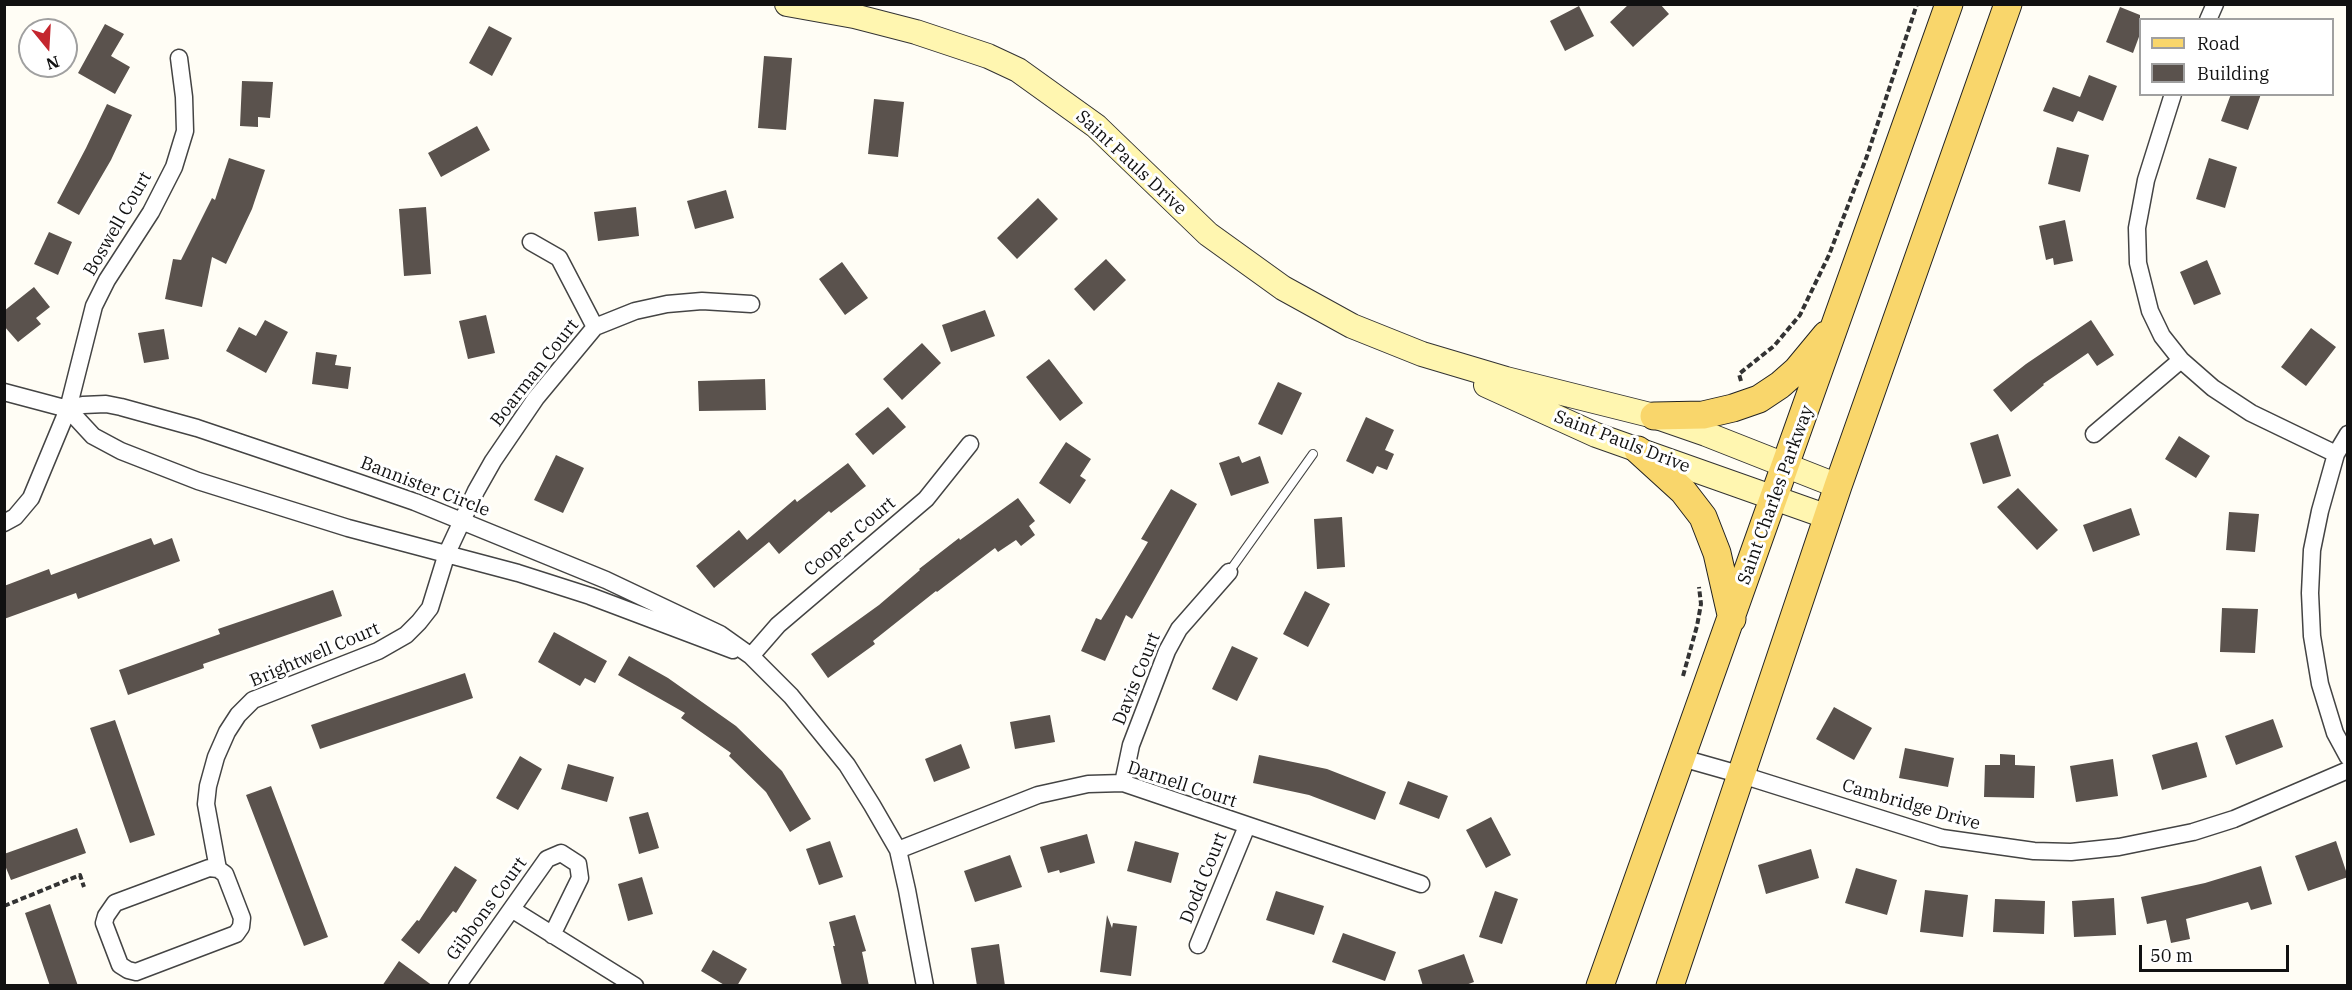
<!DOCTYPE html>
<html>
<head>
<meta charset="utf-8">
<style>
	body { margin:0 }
	#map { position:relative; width:2352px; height:990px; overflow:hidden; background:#fffdf5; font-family:"IBM Plex Serif",serif }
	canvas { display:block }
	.frame { position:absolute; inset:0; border:6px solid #111; pointer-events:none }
	.legend { position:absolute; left:2139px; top:18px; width:195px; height:78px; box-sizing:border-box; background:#fff; border:2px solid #a0a0a0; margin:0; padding:8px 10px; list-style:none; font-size:18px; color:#111 }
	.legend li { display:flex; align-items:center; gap:12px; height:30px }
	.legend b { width:30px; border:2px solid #a0a0a0 }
	.north { position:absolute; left:18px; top:18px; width:60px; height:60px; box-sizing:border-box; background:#fff; border:2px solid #a0a0a0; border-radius:50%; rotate:162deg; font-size:16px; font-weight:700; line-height:24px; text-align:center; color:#111 }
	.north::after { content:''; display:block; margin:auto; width:21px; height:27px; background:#c4262e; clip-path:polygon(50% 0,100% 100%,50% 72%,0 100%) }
	.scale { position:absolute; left:2139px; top:945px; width:150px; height:27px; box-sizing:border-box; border:3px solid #111; border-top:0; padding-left:8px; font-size:18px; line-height:21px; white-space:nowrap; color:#111; -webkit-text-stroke:4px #fff; paint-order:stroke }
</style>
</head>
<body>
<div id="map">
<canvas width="2352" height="990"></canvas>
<div class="frame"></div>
<ul class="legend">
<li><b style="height:8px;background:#f9d66b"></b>Road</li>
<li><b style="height:16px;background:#5a524d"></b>Building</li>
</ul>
<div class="north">N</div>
<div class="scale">50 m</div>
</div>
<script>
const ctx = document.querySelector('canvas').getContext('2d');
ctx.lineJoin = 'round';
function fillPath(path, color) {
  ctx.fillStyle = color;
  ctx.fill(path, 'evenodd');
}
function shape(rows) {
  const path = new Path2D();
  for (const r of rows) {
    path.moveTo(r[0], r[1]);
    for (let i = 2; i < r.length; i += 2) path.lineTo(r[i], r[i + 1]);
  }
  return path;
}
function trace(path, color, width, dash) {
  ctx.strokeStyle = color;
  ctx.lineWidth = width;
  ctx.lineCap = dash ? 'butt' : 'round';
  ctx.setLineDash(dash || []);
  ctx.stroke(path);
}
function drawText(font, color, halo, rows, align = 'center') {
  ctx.font = font + ' "IBM Plex Serif",serif';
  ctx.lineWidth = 6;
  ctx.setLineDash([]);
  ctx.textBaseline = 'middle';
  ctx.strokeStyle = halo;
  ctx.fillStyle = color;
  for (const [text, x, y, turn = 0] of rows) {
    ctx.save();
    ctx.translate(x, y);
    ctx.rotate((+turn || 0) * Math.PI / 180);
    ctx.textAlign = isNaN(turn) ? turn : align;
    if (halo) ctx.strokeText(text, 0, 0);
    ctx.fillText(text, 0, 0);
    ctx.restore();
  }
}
const building = shape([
	[1629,4,1660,4,1669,14,1633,47,1610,22],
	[1579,6,1594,36,1565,51,1550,21],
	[2120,7,2140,15,2140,34,2133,53,2106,42],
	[105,24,124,34,111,56,130,67,115,94,78,73],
	[489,26,512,38,492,76,469,63],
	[764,56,792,58,786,130,758,128],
	[2089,75,2117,86,2103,121,2078,111,2073,122,2043,111,2053,87,2080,97],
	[242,81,273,82,270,118,258,117,258,127,240,126],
	[2231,94,2261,94,2248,130,2221,121],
	[874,99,904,102,898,157,868,154],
	[107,104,132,115,111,160,79,215,57,203,86,148],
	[477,126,490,150,441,177,428,153],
	[2057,147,2089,155,2080,192,2048,184],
	[229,158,265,170,252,209,226,264,212,257,202,307,165,299,173,259,181,260,212,198,215,200],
	[2209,158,2237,167,2225,208,2196,199],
	[726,190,734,218,695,229,687,201],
	[1038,198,1058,219,1017,259,997,238],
	[426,207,431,274,404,276,399,209],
	[636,207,639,236,598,241,594,212],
	[2065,220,2073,261,2054,265,2053,258,2046,260,2039,226],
	[49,232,72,242,58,275,34,264],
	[1106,259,1126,280,1094,311,1074,289],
	[2207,260,2221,294,2194,305,2180,272],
	[842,262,868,298,845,315,819,279],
	[34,287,50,307,36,318,41,324,18,342,4,326,4,311],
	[985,310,995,336,951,352,942,325],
	[486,315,495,353,468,359,459,321],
	[265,320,288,332,266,373,226,351,239,327,256,336],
	[2091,320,2114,355,2097,366,2088,353,2043,384,2044,385,2011,412,1993,390,2026,364],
	[2311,328,2336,347,2306,386,2281,367],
	[164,329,169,359,144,363,138,333],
	[922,343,941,363,902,400,883,379],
	[316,352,337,355,335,365,351,367,348,389,312,384],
	[1049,359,1083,403,1060,421,1026,377],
	[765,379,766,410,699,411,698,381],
	[1278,382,1302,393,1282,435,1258,424],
	[888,407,906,427,873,455,855,434],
	[1366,417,1394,430,1385,450,1394,454,1387,470,1377,466,1373,474,1346,461],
	[1998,434,2011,476,1983,484,1970,443],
	[2179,436,2210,456,2196,478,2165,459],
	[1066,442,1091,459,1080,476,1086,480,1070,504,1039,483],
	[556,455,584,468,563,513,534,500],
	[1239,456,1242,463,1260,456,1269,483,1231,496,1219,463],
	[848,463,866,486,831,513,829,511,779,554,769,542,714,588,696,566,739,530,747,540,795,499,797,502],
	[2018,488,2058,530,2037,550,1997,507],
	[1171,489,1197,504,1132,619,1126,615,1105,661,1081,651,1096,618,1101,620,1148,542,1141,539],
	[1018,498,1035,521,1029,526,1035,535,1021,546,1016,540,998,552,995,548,937,592,936,591,873,641,875,644,828,678,811,654,879,605,920,570,919,569,959,538,960,540],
	[2131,508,2140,535,2093,552,2083,525],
	[2229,512,2259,514,2255,552,2226,550],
	[1342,517,1345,567,1317,569,1314,519],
	[151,538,154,545,172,538,180,561,78,599,76,593,4,619,4,586,49,569,51,575],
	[333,590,342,616,203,664,204,668,128,695,119,670,220,634,218,629],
	[1305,591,1330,604,1308,647,1283,634],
	[2222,608,2258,609,2255,653,2220,652],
	[554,632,607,661,595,683,585,678,580,686,538,662],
	[1232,646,1258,658,1237,701,1212,689],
	[629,656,668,678,736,726,782,771,811,819,790,832,766,792,729,756,731,753,681,718,685,713,618,675],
	[465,673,473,698,320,749,311,725],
	[1834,707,1872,728,1854,760,1816,739],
	[1050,715,1055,742,1015,749,1010,722],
	[2273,719,2283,747,2236,765,2225,736],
	[115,720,155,835,130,843,90,728],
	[2197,742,2207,777,2162,790,2152,755],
	[961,744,970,768,934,782,925,759],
	[1905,748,1954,758,1948,787,1899,778],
	[2000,754,2015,755,2015,765,2035,766,2034,798,1984,797,1985,765,2000,765],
	[1259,755,1327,769,1386,792,1375,820,1309,795,1253,783],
	[520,756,542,769,518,810,496,798],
	[2113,759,2118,796,2076,802,2070,766],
	[568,764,614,777,607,802,561,789],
	[1408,781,1448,796,1439,819,1399,804],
	[271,786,328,937,304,946,246,795],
	[648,812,659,848,639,854,629,817],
	[1491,817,1511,855,1486,868,1466,830],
	[77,828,86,853,11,880,4,863,4,854],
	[1087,834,1095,863,1060,873,1059,870,1048,873,1040,847],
	[830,841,843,877,819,885,806,849],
	[1135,841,1179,853,1171,883,1127,871],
	[2336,841,2348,877,2308,891,2295,856],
	[1811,849,1819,878,1766,894,1758,865],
	[1010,855,1022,887,975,902,964,871],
	[455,866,477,880,456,913,453,911,419,954,401,940,417,920,419,921],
	[2261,866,2272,904,2251,910,2248,902,2186,919,2190,939,2171,943,2166,920,2147,924,2141,897,2205,883],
	[1856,868,1897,880,1887,915,1845,903],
	[642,877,653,914,628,921,618,884],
	[1925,890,1968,895,1963,937,1920,932],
	[1276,891,1324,906,1314,935,1266,920],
	[1495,891,1518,899,1502,944,1479,937],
	[2114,898,2116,935,2074,937,2072,901],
	[1995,899,2045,901,2044,934,1993,932],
	[50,904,78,986,50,986,25,913],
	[855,915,866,951,862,952,869,986,842,986,833,946,835,946,829,922],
	[1107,915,1112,928,1113,923,1137,926,1131,976,1100,972],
	[1343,933,1396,952,1385,981,1332,962],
	[999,944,1005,986,977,986,971,948],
	[713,950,747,969,737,986,726,986,701,971],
	[1464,954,1474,982,1463,986,1423,986,1418,970],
	[399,961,433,986,382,986]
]);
const path = shape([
	[1741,381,1739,374,1774,346,1800,315,1829,255,1867,156,1917,4],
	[1683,676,1697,626,1701,604,1699,587],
	[4,906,80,875,84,887]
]);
const lane = shape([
	[1229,572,1313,454]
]);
const street = shape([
	[2208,20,2215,4],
	[2173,94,2146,180,2137,228,2138,263,2150,311,2162,336,2181,360,2213,388,2251,413,2336,454],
	[531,242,559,258,595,327],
	[4,392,68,409,83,405,106,404,121,407,197,428,357,482,415,502,606,580,720,634,751,656,791,696,847,765,872,805,898,850,907,890,925,986],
	[68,409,93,436,121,451,198,481,348,528,518,573,590,596,733,650],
	[2094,434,2181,360],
	[2348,434,2336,454,2320,511,2312,550,2310,593,2312,636,2320,684,2335,733,2348,757],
	[4,523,15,517,31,498,68,409,94,306,107,280,151,212,174,167,185,131,184,97,179,58],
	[751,656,778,625,926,499,970,444],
	[1682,758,1742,775,1942,838,2034,851,2071,852,2119,847,2193,832,2234,819,2348,770],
	[1123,783,1131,745,1167,651,1179,629,1229,572],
	[898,850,1038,795,1088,784,1123,783,1421,884],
	[218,869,209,868,115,903,106,916,104,923,120,965,128,970,136,972,236,934,241,927,242,918,225,874,218,869,206,804,208,786,216,757,227,732,238,715,253,700,378,651,406,635,419,622,430,608,447,553,476,491,493,461,536,398,595,327,635,311,667,304,702,301,751,304],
	[513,910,635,986],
	[1198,945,1247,826],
	[457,986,547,859,561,853,578,864,580,878,552,935]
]);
const secondary = shape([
	[787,4,854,16,916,32,988,56,1018,70,1096,126,1208,234,1283,288,1352,326,1422,354,1506,379,1654,416,1706,434,1838,486],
	[1486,385,1596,435,1828,517]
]);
const primary = shape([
	[1654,416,1703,415,1733,408,1759,399,1780,385,1797,370,1826,335],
	[1638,450,1683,491,1703,517,1717,553,1732,619],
	[1600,986,1949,4],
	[1670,986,1838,486,2008,4]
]);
const streetNames = [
	["Saint Pauls Drive",1131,163,43],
	["Boswell Court",118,224,-60],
	["Boarman Court",535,373,-52],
	["Saint Pauls Drive",1622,442,21],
	["Bannister Circle",425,487,21],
	["Saint Charles Parkway",1776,495,-70],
	["Cooper Court",850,537,-40],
	["Brightwell Court",315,655,-23],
	["Davis Court",1137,679,-68],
	["Darnell Court",1182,785,18],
	["Cambridge Drive",1911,805,16],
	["Dodd Court",1204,878,-68],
	["Gibbons Court",487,909,-54]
];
fillPath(building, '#5a524d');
trace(lane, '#444', 10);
trace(street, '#444', 19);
trace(secondary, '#333', 26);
trace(primary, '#222', 29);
trace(path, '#333', 4, [6, 3]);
trace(lane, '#fff', 8);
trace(street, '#fff', 16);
trace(secondary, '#fff6b0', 24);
trace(primary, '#f9d66b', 27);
drawText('18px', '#111', '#fff', streetNames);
</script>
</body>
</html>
